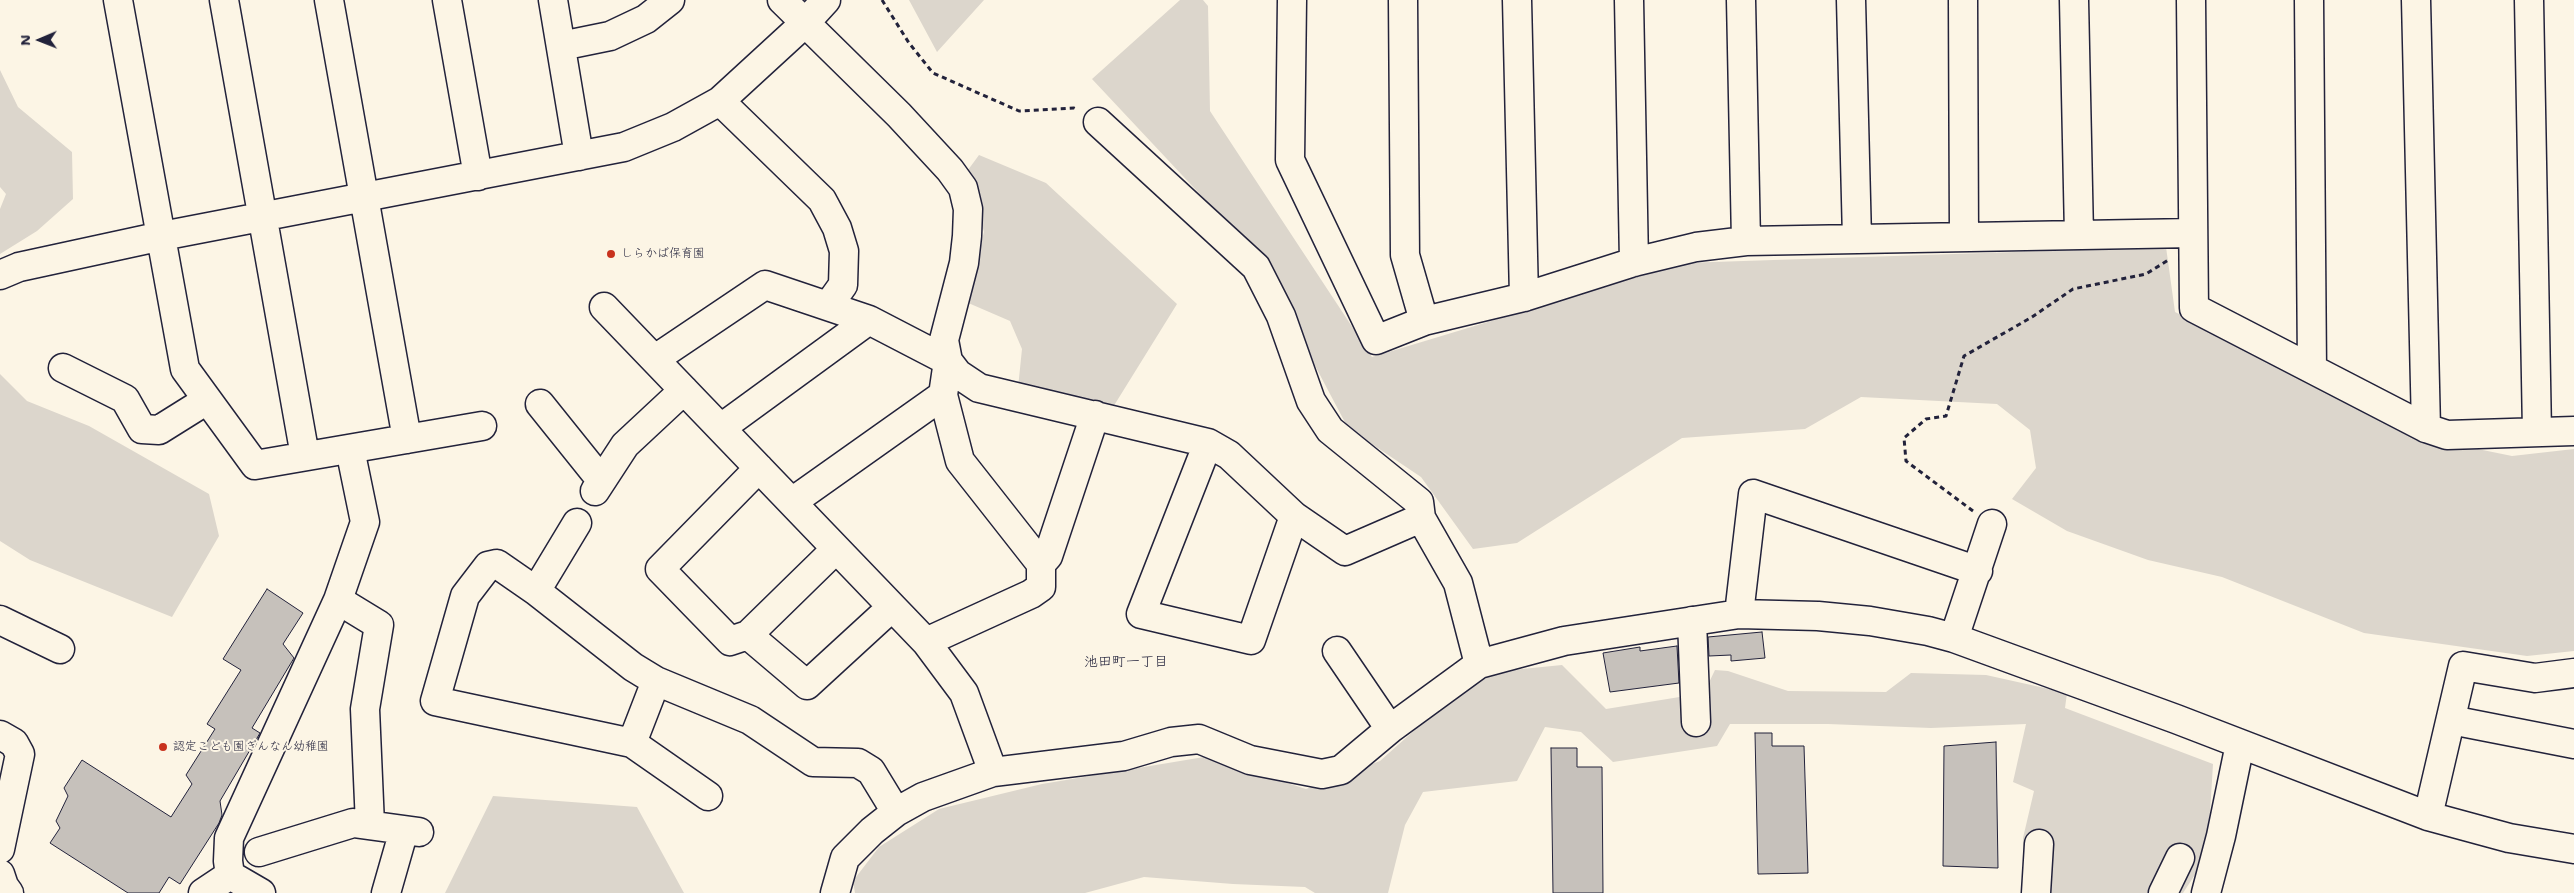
<!DOCTYPE html>
<html>
<head>
<meta charset="utf-8">
<style>
	body { margin:0 }
	#map { position:relative; width:2574px; height:893px; overflow:hidden; background:#fcf5e5; font-family:"Shantell Sans",sans-serif }
	canvas { display:block }
	.north { position:absolute; left:15px; top:15px; width:50px; height:50px; -webkit-text-stroke:4px #fcf5e5; paint-order:stroke; rotate:269deg; font-size:14px; font-weight:700; line-height:20px; text-align:center; color:#22223b }
	.north::after { content:''; display:block; margin:auto; width:18px; height:22px; background:#22223b; clip-path:polygon(50% 0,100% 100%,50% 72%,0 100%) }
</style>
</head>
<body>
<div id="map">
<canvas width="2574" height="893"></canvas>
<div class="north">N</div>
</div>
<script>
const ctx = document.querySelector('canvas').getContext('2d');
ctx.lineJoin = 'round';
function fillPath(path, color) {
  ctx.fillStyle = color;
  ctx.fill(path, 'evenodd');
}
function shape(rows) {
  const path = new Path2D();
  for (const r of rows) {
    path.moveTo(r[0], r[1]);
    for (let i = 2; i < r.length; i += 2) path.lineTo(r[i], r[i + 1]);
  }
  return path;
}
function trace(path, color, width, dash) {
  ctx.strokeStyle = color;
  ctx.lineWidth = width;
  ctx.lineCap = dash ? 'butt' : 'round';
  ctx.setLineDash(dash || []);
  ctx.stroke(path);
}
function drawText(font, color, halo, rows, align = 'center') {
  ctx.font = font + ' "Shantell Sans","Klee One",sans-serif';
  ctx.lineWidth = 4;
  ctx.setLineDash([]);
  ctx.textBaseline = 'middle';
  ctx.strokeStyle = halo;
  ctx.fillStyle = color;
  for (const [text, x, y, turn = 0] of rows) {
    ctx.save();
    ctx.translate(x, y);
    ctx.rotate((+turn || 0) * Math.PI / 180);
    ctx.textAlign = isNaN(turn) ? turn : align;
    if (halo) ctx.strokeText(text, 0, 0);
    ctx.fillText(text, 0, 0);
    ctx.restore();
  }
}
const green = shape([
	[909,0,984,0,937,52],
	[1180,0,1203,0,1208,6,1210,111,1372,357,1683,263,2166,247,2175,312,2419,437,2512,456,2574,449,2574,651,2527,656,2364,633,2222,577,2148,560,2067,531,2012,499,2036,468,2030,430,1997,404,1861,397,1805,429,1682,438,1517,543,1473,549,1421,477,1348,428,1256,254,1092,79],
	[0,70,18,107,72,152,73,199,37,231,0,254,0,209,6,194,0,187],
	[979,155,1046,183,1177,304,1110,412,1018,388,1022,349,1010,321,966,302,984,232,968,170],
	[0,374,27,401,89,426,209,494,219,536,172,617,30,560,0,541],
	[1562,665,1606,709,1704,693,1715,670,1728,671,1788,691,1886,692,1911,673,1986,675,2067,693,2065,708,2213,764,2210,813,2202,864,2183,893,2023,893,2023,838,2034,791,2013,782,2026,724,1931,728,1828,724,1730,724,1717,746,1613,762,1581,732,1545,727,1517,781,1423,792,1405,825,1388,893,1315,893,1305,887,1233,884,1144,877,1085,893,855,893,853,881,879,847,939,809,1042,784,1204,757,1306,789,1380,761,1427,719,1492,672],
	[493,796,637,807,684,893,445,893]
]);
const building = shape([
	[267,589,303,613,283,644,294,658,252,728,260,733,220,801,222,815,219,823,180,884,169,877,159,893,128,893,50,843,60,828,56,821,68,796,64,788,82,760,171,817,192,784,186,775,215,729,207,724,241,670,223,659,267,589],
	[1762,632,1765,658,1731,661,1731,655,1709,656,1708,637,1762,632],
	[1677,646,1679,683,1610,692,1603,653,1640,647,1640,651,1677,646],
	[1755,733,1772,733,1772,746,1804,746,1808,873,1758,874,1755,733],
	[1996,742,1998,868,1943,866,1944,746,1996,742],
	[1551,748,1577,748,1577,767,1602,767,1603,893,1553,893,1551,748]
]);
const path = shape([
	[882,0,909,43,933,73,1019,111,1074,108,1078,110],
	[1973,511,1906,461,1904,438,1926,419,1946,416,1964,356,2032,317,2073,289,2146,274,2170,259]
]);
const minor = shape([
	[118,0,185,369,255,465,482,426],
	[224,0,305,456],
	[329,0,407,439],
	[447,0,478,176],
	[553,0,579,156],
	[782,0,899,115,950,170,963,188,968,209,967,236,964,263,944,340,948,361,943,395,960,461,1041,564,1041,587,1031,594,926,642,964,693,993,772],
	[1292,0,1290,160,1376,340,1424,321,1524,297,1634,262,1696,247,1746,241,2193,233],
	[1403,0,1405,255,1424,321],
	[1517,0,1524,297],
	[1629,0,1634,262],
	[1741,0,1746,241],
	[1851,0,1857,239],
	[1963,0,1964,237],
	[2074,0,2079,235],
	[2191,0,2194,308,2426,428,2447,435,2574,431],
	[2309,0,2312,369],
	[2416,0,2426,428],
	[2529,0,2537,432],
	[561,46,610,36,646,19,670,0],
	[720,101,822,200,837,228,844,251,843,285,828,306],
	[1098,122,1256,267,1281,316,1311,401,1330,430,1419,502,1421,518,1458,583,1479,664],
	[0,275,19,267,162,236,624,147,673,127,720,101,805,23,826,0],
	[604,307,926,642],
	[655,359,765,285,869,320,948,361,958,374,979,388,1208,443,1229,455,1294,516,1345,551,1421,518],
	[63,368,125,399,142,429,159,430,207,400],
	[540,404,601,480],
	[721,428,869,320],
	[1208,443,1141,614,1251,640,1294,516],
	[350,449,365,522,338,600,379,625,365,709,370,825],
	[759,468,660,569,730,641,748,635,807,685,892,607],
	[595,491,625,445,684,390],
	[792,502,943,395],
	[1041,564,1048,556,1095,415],
	[536,591,577,523],
	[1739,614,1753,494,1978,571],
	[0,620,60,649],
	[1692,621,1696,722],
	[748,635,836,549],
	[1954,638,1992,524],
	[1337,651,1390,729],
	[2451,720,2574,744],
	[0,735,14,743,20,754,0,849],
	[632,743,656,681],
	[708,796,632,743,435,701,465,596,488,566,497,564,536,591,633,667,656,681,750,720,813,762,858,763,871,771,896,812],
	[2428,816,2463,666,2535,678,2574,673],
	[259,852,353,823,419,832],
	[0,874,4,886,9,893],
	[203,893,230,875],
	[261,893,230,875,228,861,229,838,338,600],
	[386,893,404,830],
	[835,893,845,858,872,831,896,812,923,797,993,772,1124,756,1171,742,1199,739,1250,760,1322,774,1341,770,1390,729,1479,664,1564,641,1739,614,1818,616,1870,621,1928,631,1954,638,2176,719,2428,816,2509,838,2574,849],
	[2036,893,2039,844],
	[2163,893,2180,858],
	[2206,893,2221,836,2240,744]
]);
const markers = [
	[611,254,5,"#c8321e"],
	[163,747,5,"#c8321e"]
];
const poiNames = [
	["しらかば保育園",621,254],
	["認定こども園ぎんなん幼稚園",173,747]
];
const neighbourhoodNames = [
	["池田町一丁目",1126,662]
];
fillPath(green, '#dcd6cc');
fillPath(building, '#c6c1bb');
trace(building, '#22223b', 1);
trace(minor, '#22223b', 31);
trace(path, '#22223b', 3, [5, 4]);
trace(minor, '#fcf5e5', 28);
for (const [x, y, r, color] of markers) {
  const dot = new Path2D();
  dot.arc(x, y, r, 0, 2 * Math.PI);
  ctx.fillStyle = color;
  ctx.fill(dot);
  trace(dot, '#fcf5e5', 2);
}
drawText('12px', '#22223b', '#fcf5e5', poiNames, 'left');
drawText('14px', '#22223b', '#fcf5e5', neighbourhoodNames);
</script>
</body>
</html>
